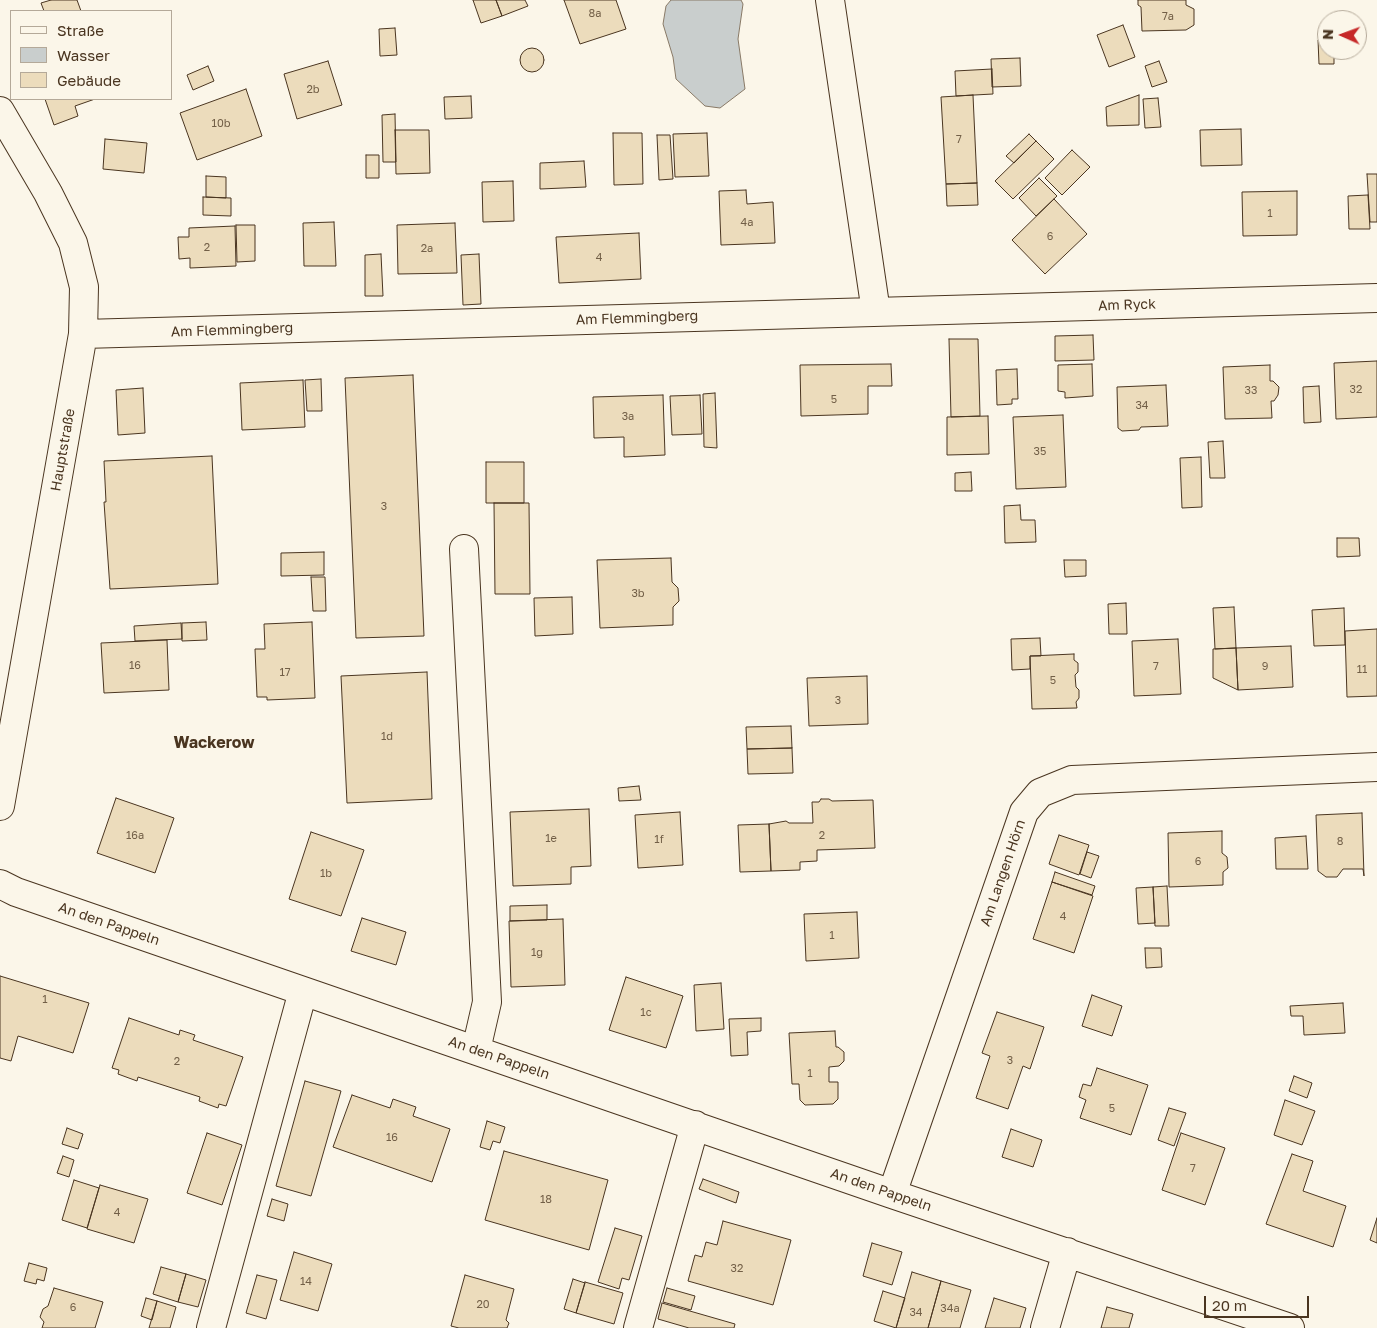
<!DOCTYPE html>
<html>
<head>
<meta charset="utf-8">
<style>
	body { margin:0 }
	#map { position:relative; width:1377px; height:1328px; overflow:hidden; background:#fbf6e9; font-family:"Golos Text",sans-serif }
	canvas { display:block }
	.legend { position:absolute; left:10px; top:10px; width:162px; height:90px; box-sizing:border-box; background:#fbf6e9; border:1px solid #b4a999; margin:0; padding:6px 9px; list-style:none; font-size:15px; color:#4a3520 }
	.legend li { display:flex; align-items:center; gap:10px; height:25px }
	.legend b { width:25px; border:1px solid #b4a999 }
	.north { position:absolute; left:1317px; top:10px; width:50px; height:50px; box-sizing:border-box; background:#fbf6e9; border:1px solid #b4a999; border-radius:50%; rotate:272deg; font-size:14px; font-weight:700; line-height:20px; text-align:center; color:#4a3520 }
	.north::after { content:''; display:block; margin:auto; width:18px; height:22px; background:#c62828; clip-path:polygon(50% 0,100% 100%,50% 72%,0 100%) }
	.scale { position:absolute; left:1204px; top:1296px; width:105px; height:22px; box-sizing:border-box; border:2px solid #4a3520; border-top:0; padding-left:6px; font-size:15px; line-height:18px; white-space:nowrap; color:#4a3520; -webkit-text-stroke:4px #fbf6e9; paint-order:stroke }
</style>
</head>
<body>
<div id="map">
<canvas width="1377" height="1328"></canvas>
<ul class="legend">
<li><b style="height:6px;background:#fbf6e9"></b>Straße</li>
<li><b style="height:14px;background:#c9cecd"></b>Wasser</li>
<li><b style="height:14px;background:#ecdcbc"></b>Gebäude</li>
</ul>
<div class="north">N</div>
<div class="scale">20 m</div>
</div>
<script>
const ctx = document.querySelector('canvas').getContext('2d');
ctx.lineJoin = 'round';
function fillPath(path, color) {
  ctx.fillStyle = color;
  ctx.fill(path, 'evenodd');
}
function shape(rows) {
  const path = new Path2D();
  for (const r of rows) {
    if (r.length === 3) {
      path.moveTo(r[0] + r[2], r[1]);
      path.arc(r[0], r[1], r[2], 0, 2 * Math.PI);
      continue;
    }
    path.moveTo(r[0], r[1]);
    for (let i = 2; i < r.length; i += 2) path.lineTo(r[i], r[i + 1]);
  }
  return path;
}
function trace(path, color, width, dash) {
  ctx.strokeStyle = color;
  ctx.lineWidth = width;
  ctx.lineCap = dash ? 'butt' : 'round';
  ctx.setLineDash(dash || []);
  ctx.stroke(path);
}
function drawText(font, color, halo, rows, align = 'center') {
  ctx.font = font + ' "Golos Text",sans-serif';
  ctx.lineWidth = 4;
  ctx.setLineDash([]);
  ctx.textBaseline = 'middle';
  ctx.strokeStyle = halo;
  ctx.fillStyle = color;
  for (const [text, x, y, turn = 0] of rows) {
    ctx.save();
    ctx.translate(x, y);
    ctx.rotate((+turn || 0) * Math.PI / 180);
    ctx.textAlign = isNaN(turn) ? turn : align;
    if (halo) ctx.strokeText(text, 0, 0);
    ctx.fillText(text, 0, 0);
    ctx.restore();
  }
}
const water = shape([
	[671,0,741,0,743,4,738,39,745,89,720,108,705,106,676,79,673,57,663,24,666,6,671,0]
]);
const building = shape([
	[51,0,77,0,81,11,44,11,41,3,51,0],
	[473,0,496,0,502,16,481,23,473,0],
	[496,0,525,0,528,6,502,16,496,0],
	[564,0,616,0,626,29,580,44,564,0],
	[1138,0,1186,0,1186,5,1194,9,1194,25,1186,30,1142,31,1141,7,1138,5,1138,0],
	[1123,25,1135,57,1109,67,1097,35,1123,25],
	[395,28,397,55,380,56,379,29,395,28],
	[1327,39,1327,50,1334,50,1334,64,1319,64,1318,40,1327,39],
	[532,60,12],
	[1020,58,1021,86,992,87,991,59,1020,58],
	[328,61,342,105,297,119,284,74,328,61],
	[1159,61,1167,82,1152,87,1145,66,1159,61],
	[208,66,214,81,193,90,187,75,208,66],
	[992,69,993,94,956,96,955,71,992,69],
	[246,89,262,136,197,160,180,113,246,89],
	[973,95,977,183,946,184,941,97,973,95],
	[1139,95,1139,125,1107,126,1106,107,1139,95],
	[471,96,472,118,445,119,444,97,471,96],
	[1158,98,1161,127,1145,128,1143,99,1158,98],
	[45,99,95,99,75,106,78,116,54,125,45,99],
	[395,114,396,162,383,162,382,115,395,114],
	[1241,129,1242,165,1201,166,1200,130,1241,129],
	[395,130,429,130,430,173,396,174,395,130],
	[613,133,642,133,643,184,614,185,613,133],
	[707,133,709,176,675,177,673,134,707,133],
	[1029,134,1036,141,1014,163,1006,156,1029,134],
	[657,135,670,135,673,179,659,180,657,135],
	[105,139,147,143,144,173,103,169,105,139],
	[1036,141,1054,159,1013,199,995,181,1036,141],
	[1072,150,1090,167,1062,195,1045,178,1072,150],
	[366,155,379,155,379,178,366,178,366,155],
	[584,161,586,187,540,189,540,163,584,161],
	[1367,174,1377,174,1377,222,1370,222,1367,174],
	[206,176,226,177,226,198,206,197,206,176],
	[1039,178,1057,196,1036,216,1019,198,1039,178],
	[513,181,514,221,483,222,482,182,513,181],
	[977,183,978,205,947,206,946,184,977,183],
	[746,190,747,204,773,202,775,243,721,245,719,191,746,190],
	[1297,191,1297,235,1243,236,1242,192,1297,191],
	[1368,195,1370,229,1349,229,1348,196,1368,195],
	[203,197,231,198,231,216,203,215,203,197],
	[1054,199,1087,234,1045,274,1012,240,1054,199],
	[334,222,336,266,304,266,303,223,334,222],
	[455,223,457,273,398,274,397,225,455,223],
	[236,225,255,225,255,261,237,262,236,225],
	[235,226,236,266,190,268,190,258,179,259,178,237,189,237,189,228,235,226],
	[639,233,641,279,559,283,556,237,639,233],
	[381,254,383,296,365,296,365,255,381,254],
	[479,254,481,304,463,305,461,255,479,254],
	[1093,335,1094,360,1055,361,1055,336,1093,335],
	[949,339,978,339,980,416,951,417,949,339],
	[1377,361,1377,417,1336,419,1334,363,1377,361],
	[891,364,892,386,868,386,868,414,801,416,800,365,891,364],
	[1092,364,1093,396,1065,398,1065,392,1058,391,1058,365,1092,364],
	[1270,365,1270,381,1273,381,1279,387,1278,395,1274,401,1271,401,1272,418,1225,419,1223,367,1270,365],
	[1017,369,1018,399,1012,399,1012,404,997,405,996,370,1017,369],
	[413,375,424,636,356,638,345,378,413,375],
	[321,379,322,411,307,411,305,380,321,379],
	[303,380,305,427,242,430,240,383,303,380],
	[1166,385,1168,426,1141,427,1139,430,1122,431,1118,428,1117,387,1166,385],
	[1319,386,1321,422,1304,423,1303,387,1319,386],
	[143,388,145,433,118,435,116,390,143,388],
	[715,393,717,448,704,447,703,394,715,393],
	[663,395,665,455,624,457,624,437,594,438,593,397,663,395],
	[700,395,702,434,672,435,670,396,700,395],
	[1063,415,1066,487,1016,489,1013,417,1063,415],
	[988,416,989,454,947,455,947,417,988,416],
	[1223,441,1225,478,1210,478,1208,442,1223,441],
	[212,456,218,584,110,589,104,502,106,502,104,461,212,456],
	[1201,457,1202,507,1182,508,1180,458,1201,457],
	[486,462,524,462,524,503,486,503,486,462],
	[971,472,972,491,955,491,955,473,971,472],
	[494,503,529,503,530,594,495,594,494,503],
	[1020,505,1021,520,1035,520,1036,542,1005,543,1004,506,1020,505],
	[1337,538,1359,538,1360,556,1337,557,1337,538],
	[324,552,324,575,281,576,281,553,324,552],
	[671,558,672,582,678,588,679,601,673,607,673,625,600,628,597,560,671,558],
	[1064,560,1086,560,1086,576,1065,577,1064,560],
	[311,577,325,577,326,611,313,611,311,577],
	[572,597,573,634,535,636,534,598,572,597],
	[1126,603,1127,634,1109,634,1108,604,1126,603],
	[1234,607,1236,648,1215,649,1213,608,1234,607],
	[1344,608,1345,645,1314,646,1312,610,1344,608],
	[206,622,207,640,182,641,182,623,206,622],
	[312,622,315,698,267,700,267,697,257,697,255,649,265,649,264,624,312,622],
	[181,623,182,639,135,641,134,626,181,623],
	[1377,629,1377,696,1347,697,1345,631,1377,629],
	[1040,638,1041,656,1030,656,1030,669,1012,670,1011,639,1040,638],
	[1178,639,1181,694,1134,696,1132,641,1178,639],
	[167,640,169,690,104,693,101,643,167,640],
	[1291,646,1293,687,1238,690,1236,648,1291,646],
	[1236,648,1238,690,1213,678,1213,649,1236,648],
	[1074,654,1074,660,1078,663,1078,672,1075,675,1076,687,1079,690,1079,698,1076,702,1077,708,1032,709,1030,656,1074,654],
	[427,672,432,799,347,803,341,676,427,672],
	[867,676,868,724,809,726,807,678,867,676],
	[791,726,792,748,747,749,746,727,791,726],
	[792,748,793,773,748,774,747,749,792,748],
	[639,786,641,800,619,801,618,788,639,786],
	[116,798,174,818,155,873,97,853,116,798],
	[821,799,829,799,832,801,873,800,875,848,817,850,817,861,800,862,800,870,771,871,769,824,786,821,789,823,813,823,812,802,819,802,821,799],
	[589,809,591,866,571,867,571,884,513,886,510,812,589,809],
	[680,812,683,865,638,868,635,815,680,812],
	[1362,813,1364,876,1363,869,1343,869,1337,877,1326,877,1318,871,1316,815,1362,813],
	[769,824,771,871,740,872,738,825,769,824],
	[1222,831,1222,853,1227,857,1228,868,1223,872,1223,885,1169,887,1168,833,1222,831],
	[311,832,364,850,341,916,289,899,311,832],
	[1059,835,1089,845,1079,875,1049,864,1059,835],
	[1306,836,1308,869,1276,869,1275,838,1306,836],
	[1087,852,1099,856,1091,878,1080,874,1087,852],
	[1055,872,1095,886,1092,895,1052,882,1055,872],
	[1052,882,1093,896,1074,953,1033,939,1052,882],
	[1167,886,1169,926,1155,926,1153,887,1167,886],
	[1153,887,1155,923,1138,924,1136,888,1153,887],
	[547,905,547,920,510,921,510,906,547,905],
	[857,912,859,958,806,961,804,914,857,912],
	[362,918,406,932,396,965,351,951,362,918],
	[563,919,565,985,511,987,509,921,563,919],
	[1145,948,1161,948,1162,967,1146,968,1145,948],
	[0,976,89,1003,73,1053,18,1036,11,1061,0,1058,0,976],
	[626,977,683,996,666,1048,609,1030,626,977],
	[721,983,724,1029,696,1031,694,985,721,983],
	[1092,995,1122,1006,1112,1036,1082,1026,1092,995],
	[1343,1003,1345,1033,1304,1035,1303,1016,1291,1016,1290,1006,1343,1003],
	[997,1012,1044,1027,1030,1069,1023,1066,1008,1109,976,1098,990,1056,982,1053,997,1012],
	[129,1018,179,1035,180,1030,195,1035,193,1040,243,1057,226,1106,219,1104,218,1108,199,1101,200,1097,138,1077,137,1081,118,1074,119,1070,112,1068,129,1018],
	[761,1018,761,1031,747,1032,748,1055,731,1056,729,1019,761,1018],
	[835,1031,836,1047,838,1047,844,1052,844,1061,839,1066,829,1067,829,1082,838,1082,838,1099,833,1104,805,1105,800,1100,799,1084,792,1084,789,1033,835,1031],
	[1097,1068,1148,1085,1131,1135,1080,1118,1086,1100,1079,1097,1083,1084,1091,1086,1097,1068],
	[1294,1076,1312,1083,1307,1098,1289,1091,1294,1076],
	[305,1081,341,1091,311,1196,276,1186,305,1081],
	[352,1095,390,1108,393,1099,416,1107,413,1116,450,1129,432,1182,333,1147,352,1095],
	[1285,1100,1315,1111,1302,1145,1274,1135,1285,1100],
	[1169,1108,1186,1113,1174,1146,1158,1140,1169,1108],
	[487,1121,505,1127,500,1143,493,1141,490,1150,480,1147,487,1121],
	[67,1128,83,1134,78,1149,62,1144,67,1128],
	[1011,1129,1042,1140,1033,1167,1002,1157,1011,1129],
	[207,1133,242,1145,222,1205,187,1193,207,1133],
	[1181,1133,1225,1148,1205,1205,1162,1190,1181,1133],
	[504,1151,608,1180,589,1250,485,1220,504,1151],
	[1292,1154,1313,1161,1303,1191,1346,1206,1333,1247,1266,1224,1292,1154],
	[63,1156,74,1160,69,1177,57,1173,63,1156],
	[703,1179,739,1192,736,1203,699,1189,703,1179],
	[74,1180,99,1188,87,1228,62,1220,74,1180],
	[100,1185,148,1199,134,1243,87,1229,100,1185],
	[272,1199,288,1204,284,1221,267,1216,272,1199],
	[1377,1218,1377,1243,1370,1240,1377,1218],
	[723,1221,791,1240,773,1305,688,1281,695,1255,702,1257,706,1242,717,1245,723,1221],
	[615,1228,642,1236,629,1280,622,1278,619,1289,598,1282,615,1228],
	[872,1243,902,1252,892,1285,863,1276,872,1243],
	[294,1252,332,1264,318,1311,280,1300,294,1252],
	[29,1263,47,1268,44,1281,37,1279,36,1284,24,1281,29,1263],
	[161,1267,186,1274,178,1302,153,1294,161,1267],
	[912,1272,941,1281,928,1328,896,1328,912,1272],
	[186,1274,206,1280,198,1307,178,1302,186,1274],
	[257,1275,277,1280,266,1319,246,1313,257,1275],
	[465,1275,514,1289,506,1320,509,1323,507,1328,459,1328,451,1326,465,1275],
	[573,1279,585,1283,576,1313,564,1309,573,1279],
	[941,1281,971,1290,960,1328,928,1328,941,1281],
	[585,1282,623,1293,614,1324,576,1313,585,1282],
	[54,1288,103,1302,95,1328,42,1328,44,1322,40,1317,43,1309,48,1306,54,1288],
	[667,1288,695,1296,691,1310,663,1302,667,1288],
	[883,1291,905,1298,896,1328,874,1321,883,1291],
	[146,1298,157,1301,152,1320,141,1316,146,1298],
	[994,1298,1026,1308,1020,1328,985,1328,994,1298],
	[157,1301,176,1307,170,1328,149,1328,157,1301],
	[662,1303,735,1324,734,1328,689,1328,658,1319,662,1303],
	[1107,1307,1133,1314,1129,1328,1101,1328,1107,1307]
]);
const minor = shape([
	[830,0,876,312],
	[0,111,48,193,73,243,84,287,83,334,0,806],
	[83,334,1377,298],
	[464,549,487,1002,476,1050],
	[0,884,16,892,303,991,892,1194,1290,1328],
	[892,1194,1024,812,1040,793,1072,780,1377,767],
	[211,1328,303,991],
	[638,1328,695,1125],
	[1045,1328,1067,1252]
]);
const numberNames = [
	["8a",595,14],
	["7a",1168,17],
	["2b",313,90],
	["10b",221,124],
	["7",959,140],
	["1",1270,214],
	["4a",747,223],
	["6",1050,237],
	["2",207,248],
	["2a",427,249],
	["4",599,258],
	["32",1356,390],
	["33",1251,391],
	["5",834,400],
	["34",1142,406],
	["3a",628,417],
	["35",1040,452],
	["3",384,507],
	["3b",638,594],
	["16",135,666],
	["7",1156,667],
	["9",1265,667],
	["11",1362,670],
	["17",285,673],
	["5",1053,681],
	["3",838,701],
	["1d",387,737],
	["16a",135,836],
	["2",822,836],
	["1e",551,839],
	["1f",659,840],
	["8",1340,842],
	["6",1198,862],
	["1b",326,874],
	["4",1063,917],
	["1",832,936],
	["1g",537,953],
	["1",45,1000],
	["1c",646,1013],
	["3",1010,1061],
	["2",177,1062],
	["1",810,1074],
	["5",1112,1109],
	["16",392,1138],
	["7",1193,1169],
	["18",546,1200],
	["4",117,1213],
	["32",737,1269],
	["14",306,1282],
	["20",483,1305],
	["6",73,1308],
	["34a",950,1309],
	["34",916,1313]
];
const streetNames = [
	["Am Ryck",1127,305,-2],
	["Am Flemmingberg",637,318,-2],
	["Am Flemmingberg",232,330,-2],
	["Hauptstraße",63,450,-80],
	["Am Langen Hörn",1003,873,-71],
	["An den Pappeln",109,924,19],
	["An den Pappeln",499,1058,19],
	["An den Pappeln",881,1190,19]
];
const quarterNames = [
	["Wackerow",214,743]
];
fillPath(water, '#c9cecd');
trace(water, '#887966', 1);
fillPath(building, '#ecdcbc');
trace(building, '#4a3520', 1);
trace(minor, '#4a3520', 30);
trace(minor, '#fbf6e9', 28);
drawText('11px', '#725f47', null, numberNames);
drawText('14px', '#4a3520', '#fbf6e9', streetNames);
drawText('bold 16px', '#4a3520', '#fbf6e9', quarterNames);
</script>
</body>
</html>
